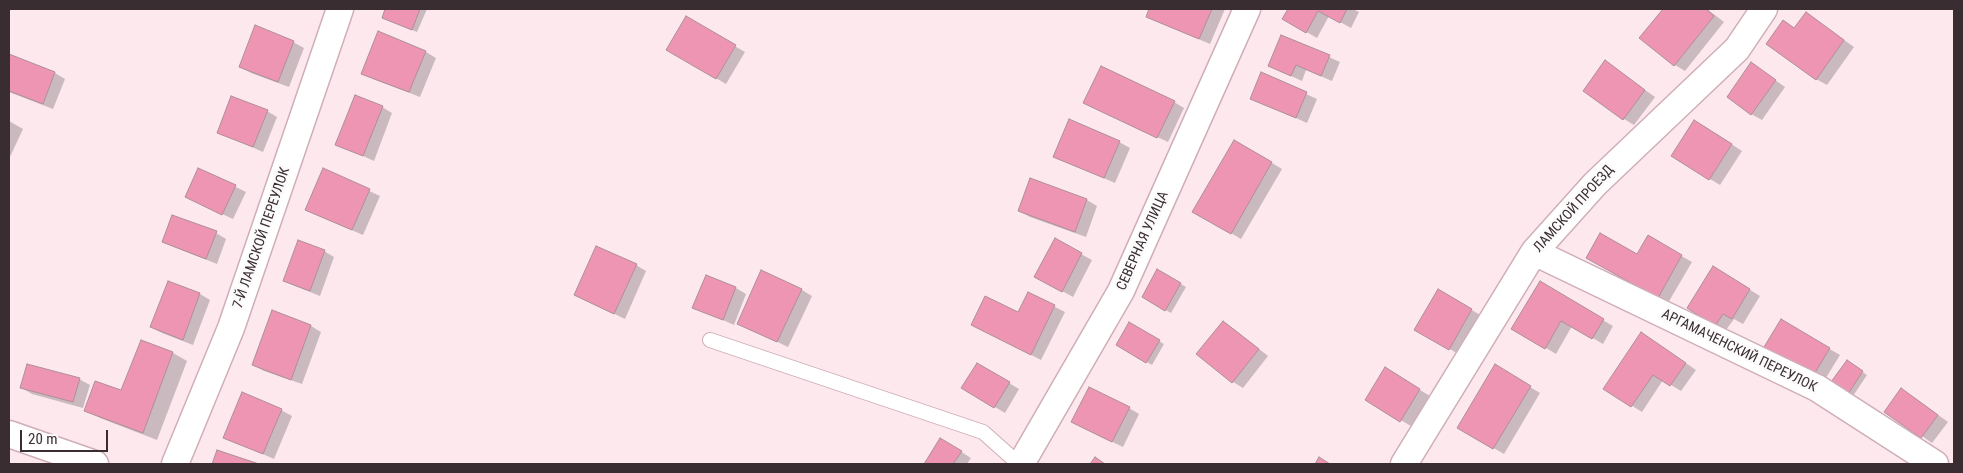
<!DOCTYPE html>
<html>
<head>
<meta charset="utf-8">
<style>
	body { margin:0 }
	#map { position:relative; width:1963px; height:473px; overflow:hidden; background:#fde8ee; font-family:"Roboto Condensed",sans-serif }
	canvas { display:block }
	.frame { position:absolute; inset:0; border:10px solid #3a2d31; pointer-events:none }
	.scale { position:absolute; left:20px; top:430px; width:88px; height:22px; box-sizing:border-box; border:2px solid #3a2d31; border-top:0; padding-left:6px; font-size:15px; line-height:18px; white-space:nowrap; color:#3a2d31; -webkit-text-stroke:4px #fbfbfb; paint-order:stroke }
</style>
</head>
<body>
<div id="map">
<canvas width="1963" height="473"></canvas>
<div class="frame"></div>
<div class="scale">20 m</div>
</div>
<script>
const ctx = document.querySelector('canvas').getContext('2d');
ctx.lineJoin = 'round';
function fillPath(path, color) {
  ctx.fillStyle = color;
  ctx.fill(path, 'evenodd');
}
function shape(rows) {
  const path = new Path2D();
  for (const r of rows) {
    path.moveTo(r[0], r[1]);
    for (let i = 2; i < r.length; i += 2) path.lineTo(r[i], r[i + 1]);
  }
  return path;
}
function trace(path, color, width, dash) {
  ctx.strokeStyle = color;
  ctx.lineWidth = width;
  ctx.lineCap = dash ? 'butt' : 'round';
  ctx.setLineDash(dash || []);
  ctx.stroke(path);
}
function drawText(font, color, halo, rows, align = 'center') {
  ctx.font = font + ' "Roboto Condensed",sans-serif';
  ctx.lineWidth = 5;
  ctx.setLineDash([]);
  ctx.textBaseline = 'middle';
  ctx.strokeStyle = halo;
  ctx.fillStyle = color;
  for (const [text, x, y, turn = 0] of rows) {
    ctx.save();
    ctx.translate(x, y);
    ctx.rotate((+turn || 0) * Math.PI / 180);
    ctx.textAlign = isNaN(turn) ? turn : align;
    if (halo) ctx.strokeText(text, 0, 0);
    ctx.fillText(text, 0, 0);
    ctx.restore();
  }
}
const shadow = shape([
	[387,9,427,9,417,32,383,18],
	[1151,9,1225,9,1210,44,1147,17],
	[1289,9,1353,9,1359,12,1351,28,1329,16,1317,38,1284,19],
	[1664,9,1707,9,1724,22,1685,71,1675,65,1641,38],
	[1806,13,1854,47,1827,85,1816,79,1784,21,1795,28],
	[686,18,745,52,726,84,668,50],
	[1282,36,1340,62,1332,81,1306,70,1302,81,1280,71],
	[293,42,304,48,289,87,251,73,240,67],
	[426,52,436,58,420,97,373,79,363,73],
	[9,55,55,73,65,79,53,109,9,92],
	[1606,62,1655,97,1634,125,1624,119],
	[1752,64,1785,87,1762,120,1751,114],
	[1262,74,1317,99,1307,123,1252,98],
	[1174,102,1184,108,1168,142,1095,108],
	[382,107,392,113,374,161,337,144],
	[267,111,277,117,263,152,218,132],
	[9,121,23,129,9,159],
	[1705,127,1742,151,1720,185,1710,179],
	[1235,141,1282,169,1241,239,1194,211],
	[1119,142,1130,148,1115,183,1055,157],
	[199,169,246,192,233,219,196,202],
	[324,170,380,196,363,235,317,215],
	[1030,180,1087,200,1097,206,1086,237,1030,217,1019,211],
	[216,233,226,239,217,264,174,247,163,241],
	[1648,237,1692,262,1668,303,1588,258,1638,256],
	[1055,240,1092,260,1073,297,1046,282],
	[324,251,334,257,320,296,295,286,284,280],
	[636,265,646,271,625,319,575,295],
	[1158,271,1186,287,1171,313,1143,297],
	[1724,274,1760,296,1743,324,1734,319,1726,330,1689,308],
	[1540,283,1613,326,1603,344,1572,326,1556,354,1513,328],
	[736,288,746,294,734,325,694,307],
	[802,290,812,296,788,347,738,323],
	[1439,291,1482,316,1460,355,1416,329],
	[200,294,210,300,193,345,162,333,151,327],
	[1029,294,1065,312,1041,360,983,330,1018,314],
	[1781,321,1840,355,1824,381,1766,347],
	[1223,323,1234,329,1268,356,1243,388,1233,382,1198,354],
	[1130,324,1164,344,1152,365,1117,345],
	[311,326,321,332,302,384,264,371,253,365],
	[1652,340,1696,370,1681,391,1663,380,1642,412,1605,389],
	[141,341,173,353,187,361,157,440,100,418,85,410,122,392],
	[977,364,1019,389,1005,413,963,388],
	[1852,365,1867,375,1853,396,1848,393],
	[1495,366,1540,393,1504,454,1459,428],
	[1385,369,1430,396,1411,426,1366,400],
	[79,379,90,385,83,408,32,394,22,388],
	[1912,396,1948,422,1932,443,1886,411],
	[1129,408,1139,414,1123,447,1083,428],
	[281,410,292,416,274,459,224,437],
	[941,439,971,458,967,464,925,464]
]);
const building = shape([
	[385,9,420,9,412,30,382,18,385,9],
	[1149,9,1212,9,1199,39,1146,17,1149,9],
	[1288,9,1347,9,1340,23,1318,11,1306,33,1282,19,1288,9],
	[1663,9,1706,9,1714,16,1674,66,1639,38,1663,9],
	[1806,12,1844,40,1816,80,1766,44,1783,20,1794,28,1806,12],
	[686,16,736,45,716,79,666,50,686,16],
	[255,25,294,41,278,82,239,67,255,25],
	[378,31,426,51,409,92,361,74,378,31],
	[1281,35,1330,55,1321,76,1296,65,1291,76,1268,66,1281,35],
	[9,54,55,72,43,104,9,91,9,54],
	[1605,60,1645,90,1623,120,1583,91,1605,60],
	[1751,62,1776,80,1751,115,1727,97,1751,62],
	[1101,66,1175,101,1157,138,1083,103,1101,66],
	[1261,72,1307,92,1296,118,1250,99,1261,72],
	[355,95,383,106,363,156,335,145,355,95],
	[231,96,268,110,253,147,217,133,231,96],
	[1069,119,1120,141,1104,178,1053,157,1069,119],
	[1694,120,1732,144,1709,180,1671,156,1694,120],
	[1234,140,1272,162,1231,234,1192,212,1234,140],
	[198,168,236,185,222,215,185,197,198,168],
	[323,168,370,189,352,230,305,210,323,168],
	[1030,178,1087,199,1075,232,1018,211,1030,178],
	[172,215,217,231,206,259,162,242,172,215],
	[1600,233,1637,254,1648,235,1682,255,1658,298,1586,258,1600,233],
	[1055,238,1082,253,1062,292,1034,277,1055,238],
	[298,240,325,250,310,291,283,281,298,240],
	[596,246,637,264,614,314,574,295,596,246],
	[1713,266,1750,289,1732,319,1723,314,1715,326,1687,308,1713,266],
	[1157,269,1181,283,1165,311,1142,297,1157,269],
	[761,270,802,289,777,342,737,324,761,270],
	[706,275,736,287,723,320,692,308,706,275],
	[168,281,200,293,183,340,150,327,168,281],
	[1540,281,1604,319,1592,339,1561,321,1545,349,1511,329,1540,281],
	[1438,289,1472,309,1449,350,1414,330,1438,289],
	[1028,292,1055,305,1031,355,971,325,985,296,1018,312,1028,292],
	[272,310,311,325,291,380,252,365,272,310],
	[1781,319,1830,348,1813,376,1764,347,1781,319],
	[1223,321,1259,349,1232,383,1196,354,1223,321],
	[1129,322,1160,340,1146,363,1116,345,1129,322],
	[1641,332,1686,363,1670,386,1653,375,1631,407,1603,389,1641,332],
	[141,340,173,352,143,433,84,411,95,381,121,390,141,340],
	[1847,360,1863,371,1848,394,1831,382,1847,360],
	[977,363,1010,382,994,408,961,388,977,363],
	[27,364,80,378,73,402,20,388,27,364],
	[1495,364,1531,386,1493,449,1457,428,1495,364],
	[1385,367,1420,389,1400,422,1365,400,1385,367],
	[1089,387,1130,407,1112,442,1071,422,1089,387],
	[1901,388,1938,415,1921,438,1884,412,1901,388],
	[242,392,282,409,263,454,223,438,242,392],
	[940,438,962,451,953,464,924,464,940,438],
	[217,450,259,464,212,464,217,450],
	[1095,457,1105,464,1090,464,1095,457],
	[1319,457,1330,464,1315,464,1319,457]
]);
const service = shape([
	[710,340,983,432,1019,464]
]);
const minor = shape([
	[1534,252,1817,388,1935,464],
	[9,434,95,464],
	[175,464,231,328,340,9],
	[1021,464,1121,291,1247,9],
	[1404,464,1534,252,1595,184,1737,49,1764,9]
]);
const streetNames = [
	["ЛАМСКОЙ ПРОЕЗД",1574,209,-48],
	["7-Й ЛАМСКОЙ ПЕРЕУЛОК",262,238,-71],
	["СЕВЕРНАЯ УЛИЦА",1143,241,-66],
	["АРГАМАЧЕНСКИЙ ПЕРЕУЛОК",1739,351,26]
];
fillPath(shadow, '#0003');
fillPath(building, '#ee95b3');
trace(building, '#ad8e98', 1);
trace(service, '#cfaeb8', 16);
trace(minor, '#cfaeb8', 29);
trace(service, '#fff', 14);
trace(minor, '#fff', 26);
drawText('14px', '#3a2d31', '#fbfbfb', streetNames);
</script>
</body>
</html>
